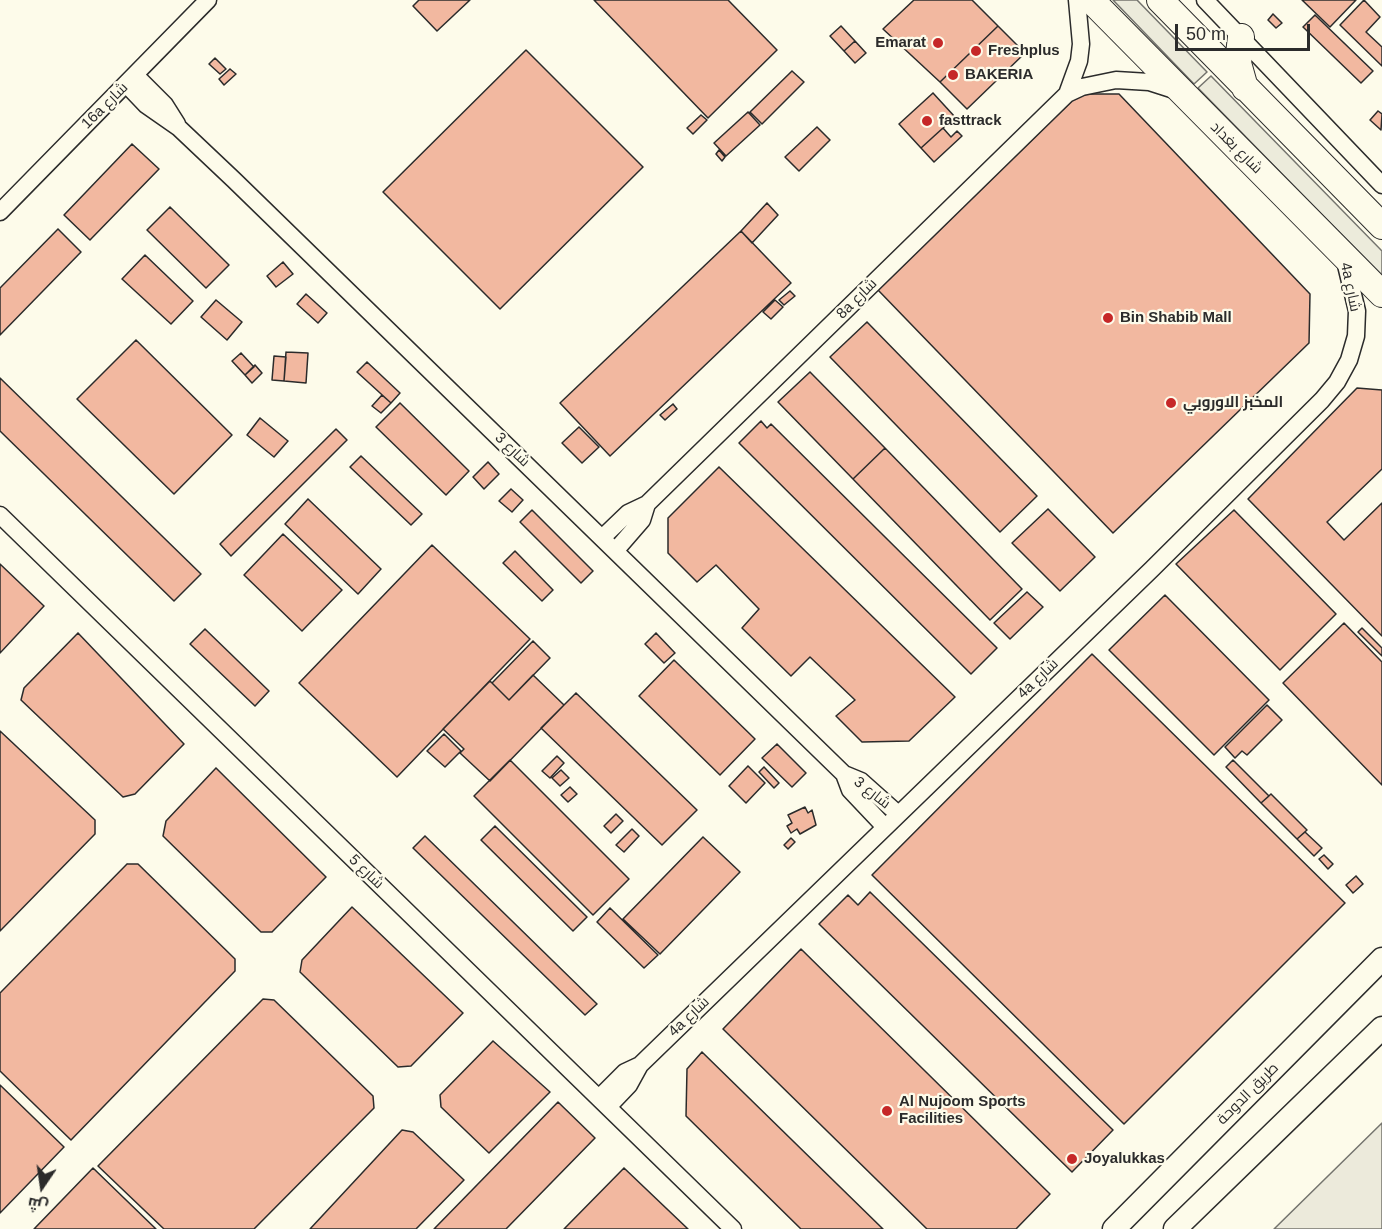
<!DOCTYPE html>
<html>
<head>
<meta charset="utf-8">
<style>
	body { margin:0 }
	#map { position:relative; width:1382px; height:1229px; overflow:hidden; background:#fdfbea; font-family:Helvetica,Cairo,sans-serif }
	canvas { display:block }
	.north { position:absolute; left:12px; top:1157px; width:60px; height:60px; -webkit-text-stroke:4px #fdfbea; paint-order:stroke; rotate:193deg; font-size:16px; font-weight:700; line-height:24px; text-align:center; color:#2b2b2b }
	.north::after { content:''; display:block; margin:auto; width:21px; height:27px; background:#2b2b2b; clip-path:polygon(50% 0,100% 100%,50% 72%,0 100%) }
	.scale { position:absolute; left:1175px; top:24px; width:135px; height:27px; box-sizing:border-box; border:3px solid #2b2b2b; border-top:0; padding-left:8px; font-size:18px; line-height:21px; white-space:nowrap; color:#2b2b2b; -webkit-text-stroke:4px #fdfbea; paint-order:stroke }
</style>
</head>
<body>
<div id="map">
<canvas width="1382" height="1229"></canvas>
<div class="north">ش</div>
<div class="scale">50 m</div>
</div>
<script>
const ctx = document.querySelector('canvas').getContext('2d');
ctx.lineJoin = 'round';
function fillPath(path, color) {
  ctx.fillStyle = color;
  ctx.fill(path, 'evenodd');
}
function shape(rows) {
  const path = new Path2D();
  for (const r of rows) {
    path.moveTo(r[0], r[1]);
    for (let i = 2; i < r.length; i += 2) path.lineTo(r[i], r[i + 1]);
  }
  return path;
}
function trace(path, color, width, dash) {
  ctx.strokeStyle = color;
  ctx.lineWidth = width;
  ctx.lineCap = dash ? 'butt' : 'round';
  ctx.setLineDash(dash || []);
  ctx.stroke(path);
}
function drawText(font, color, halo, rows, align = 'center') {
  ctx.font = font + ' Helvetica,Cairo,sans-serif';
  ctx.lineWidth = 4.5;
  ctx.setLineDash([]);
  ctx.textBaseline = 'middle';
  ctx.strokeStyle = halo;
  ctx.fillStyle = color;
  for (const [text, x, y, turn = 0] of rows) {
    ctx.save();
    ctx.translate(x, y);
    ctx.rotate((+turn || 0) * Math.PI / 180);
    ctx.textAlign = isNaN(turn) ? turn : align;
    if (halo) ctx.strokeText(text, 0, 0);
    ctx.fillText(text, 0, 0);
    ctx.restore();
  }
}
const green = shape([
	[1113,0,1137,0,1207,72,1194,84,1113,0],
	[1211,76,1382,251,1382,276,1198,88,1211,76]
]);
const parking = shape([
	[1382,1123,1382,1229,1274,1229,1382,1123]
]);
const building = shape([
	[419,0,470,0,437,31,413,6,419,0],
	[594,0,728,0,777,50,708,118,594,0],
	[914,0,972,0,998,26,940,82,883,29,914,0],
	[1302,0,1356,0,1330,27,1302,0],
	[1364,0,1380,17,1366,32,1382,47,1382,66,1340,25,1364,0],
	[1273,14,1282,23,1276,28,1268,20,1273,14],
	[1315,15,1373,71,1361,83,1303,27,1315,15],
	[841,26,855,41,844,51,830,36,841,26],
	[998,26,1025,53,967,109,940,82,998,26],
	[855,41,866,53,855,63,844,51,855,41],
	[526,50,643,167,500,309,383,192,526,50],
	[215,58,226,69,220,74,209,64,215,58],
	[230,69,236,74,224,85,219,79,230,69],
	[792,71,804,82,762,124,750,112,792,71],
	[933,93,955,117,921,148,899,124,933,93],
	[1079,94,1119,94,1310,294,1309,343,1113,533,878,290,1079,94],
	[1378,111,1382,114,1381,130,1370,120,1378,111],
	[748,112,760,125,726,156,714,143,748,112],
	[701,115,707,120,693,134,687,128,701,115],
	[817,127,830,140,799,171,785,157,817,127],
	[943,128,951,137,957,131,962,136,934,162,921,148,943,128],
	[132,144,159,169,90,240,64,215,132,144],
	[719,150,725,157,722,161,716,154,719,150],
	[767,203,778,215,752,243,741,231,767,203],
	[170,207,229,265,206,288,147,230,170,207],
	[58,229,81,252,0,335,0,288,58,229],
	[741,231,791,283,610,456,560,403,741,231],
	[145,255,193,301,171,324,122,279,145,255],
	[283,262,293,274,276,287,267,276,283,262],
	[790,291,795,296,784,305,779,300,790,291],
	[306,294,327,313,318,323,297,304,306,294],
	[216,300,242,322,227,340,201,317,216,300],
	[775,300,783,307,771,319,763,312,775,300],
	[867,322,1037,496,1000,532,830,357,867,322],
	[136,340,232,435,174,494,77,399,136,340],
	[286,352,308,353,306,383,284,381,286,352],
	[241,353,254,367,245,375,232,361,241,353],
	[274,356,286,357,284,381,272,380,274,356],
	[367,362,400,393,391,403,357,372,367,362],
	[255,365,262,373,252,383,245,375,255,365],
	[810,372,885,448,853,479,778,402,810,372],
	[0,378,201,574,174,601,0,431,0,378],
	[1357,388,1382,390,1382,469,1327,522,1344,540,1382,503,1382,636,1248,499,1357,388],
	[382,395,391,403,381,413,372,406,382,395],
	[400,403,469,471,446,495,376,427,400,403],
	[673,404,677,409,665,420,660,415,673,404],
	[260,418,288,441,274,457,247,435,260,418],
	[761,421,767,428,771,424,997,648,971,674,739,443,761,421],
	[579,427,599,447,582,463,562,443,579,427],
	[336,429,347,440,231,556,220,544,336,429],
	[885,448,1022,589,990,620,853,479,885,448],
	[361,456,422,514,411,525,350,467,361,456],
	[488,462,499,474,484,489,473,477,488,462],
	[719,467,955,697,909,741,862,742,836,716,855,700,810,657,791,676,742,628,759,609,716,565,697,582,668,553,668,518,719,467],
	[511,489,523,500,512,512,499,501,511,489],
	[308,499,381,569,358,594,285,524,308,499],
	[1048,509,1095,557,1060,591,1012,543,1048,509],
	[532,510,593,571,581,583,520,522,532,510],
	[1234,510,1336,614,1280,670,1176,564,1234,510],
	[283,534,342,590,302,631,244,575,283,534],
	[432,545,530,639,397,777,299,683,432,545],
	[515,551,553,590,542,601,503,563,515,551],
	[0,564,44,606,0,653,0,564],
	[1027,592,1043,607,1010,639,994,623,1027,592],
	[1165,595,1269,700,1214,755,1109,650,1165,595],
	[1344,623,1382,662,1382,785,1283,683,1344,623],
	[1362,628,1382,648,1382,656,1358,632,1362,628],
	[205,629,269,691,255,706,190,644,205,629],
	[78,633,184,744,135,794,123,797,21,700,24,688,78,633],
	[656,633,675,653,664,663,645,644,656,633],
	[533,641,550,658,509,700,492,683,533,641],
	[1092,654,1345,903,1124,1124,872,875,1092,654],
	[674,660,755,739,720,775,639,696,674,660],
	[533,675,564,705,490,781,460,753,464,749,443,729,490,681,509,700,533,675],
	[576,693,697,810,662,845,541,728,576,693],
	[1267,705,1282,720,1247,755,1242,751,1235,758,1225,747,1267,705],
	[0,731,95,820,95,834,0,931,0,731],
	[444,734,461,751,445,767,427,751,444,734],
	[777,744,806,773,792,787,762,758,777,744],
	[557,756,564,763,550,778,542,771,557,756],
	[510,760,629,879,593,915,474,796,510,760],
	[1233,760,1269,796,1261,803,1226,767,1233,760],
	[748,766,765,783,746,803,729,786,748,766],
	[764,767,779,783,774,788,759,772,764,767],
	[216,768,326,877,272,932,261,932,163,836,166,821,216,768],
	[561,770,569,778,560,786,552,778,561,770],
	[570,787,577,794,568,802,561,795,570,787],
	[1271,794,1307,830,1297,839,1261,803,1271,794],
	[805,807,808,813,812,810,816,825,800,834,797,829,791,833,787,826,792,823,788,815,805,807],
	[616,814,623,821,611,833,604,826,616,814],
	[495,826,587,917,573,931,481,840,495,826],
	[632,829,639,836,624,852,616,845,632,829],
	[1305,832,1322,848,1314,856,1297,839,1305,832],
	[425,836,597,1004,585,1015,413,848,425,836],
	[703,837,740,872,660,954,623,919,703,837],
	[791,838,795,842,788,849,784,845,791,838],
	[1324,855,1333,864,1328,869,1319,859,1324,855],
	[127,864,138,864,235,959,235,971,71,1140,0,1071,0,993,127,864],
	[1356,876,1363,884,1353,893,1346,885,1356,876],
	[870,892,1113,1130,1072,1172,819,924,848,895,858,905,870,892],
	[352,907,463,1013,411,1066,398,1067,300,972,302,960,352,907],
	[610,908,658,955,644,968,597,922,610,908],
	[801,949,1050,1194,1016,1229,927,1229,723,1029,801,949],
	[263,999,274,1000,373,1096,374,1108,254,1229,164,1229,98,1166,263,999],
	[493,1041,550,1092,489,1153,441,1107,440,1095,493,1041],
	[702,1052,883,1229,801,1229,686,1116,687,1069,702,1052],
	[0,1085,64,1147,0,1213,0,1085],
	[558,1102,595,1138,506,1229,434,1229,558,1102],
	[402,1130,413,1132,464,1180,416,1229,310,1229,402,1130],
	[93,1168,156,1229,34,1229,93,1168],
	[624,1168,688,1229,564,1229,624,1168]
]);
const street = shape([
	[1205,0,1382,185],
	[135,75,165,105,177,124],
	[126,84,146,105,179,128,234,180,844,774,861,781,898,814],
	[1067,94,1079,61,1081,44,1077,0],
	[0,212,208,0],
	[0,515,733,1229],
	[603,537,628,513,647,504,1067,94,1082,87,1116,80,1149,82,1177,91],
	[616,550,642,520,647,504],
	[844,774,850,790,885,827],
	[599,1098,625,1072,640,1065,1152,569,1322,400,1337,382,1349,360,1356,336,1357,311,1345,261],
	[608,1107,629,1085,640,1065]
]);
const secondary = shape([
	[1114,1229,1382,959],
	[1175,1229,1382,1028]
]);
const primary = shape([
	[1091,0,1382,294],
	[1160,0,1382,226],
	[1241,37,1238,63,1245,88]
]);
const markers = [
	[938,43,6,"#c62828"],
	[976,51,6,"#c62828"],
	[953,75,6,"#c62828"],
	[927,121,6,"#c62828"],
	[1108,318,6,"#c62828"],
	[1171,403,6,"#c62828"],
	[887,1111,6,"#c62828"],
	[1072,1159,6,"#c62828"]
];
const poiNames = [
	["Emarat",926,43,"right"],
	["Freshplus",988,51],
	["BAKERIA",965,75],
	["fasttrack",939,121],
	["Bin Shabib Mall",1120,318],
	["المخبز الاوروبي",1183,403],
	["Al Nujoom Sports",899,1102],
	["Facilities",899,1119],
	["Joyalukkas",1084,1159]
];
const streetNames = [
	["16a شارع",105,106,-45],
	["شارع بغداد",1236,148,45],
	["4a شارع",1350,287,78],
	["8a شارع",857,299,-45],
	["شارع 3",512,450,44],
	["4a شارع",1038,679,-44],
	["شارع 3",872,793,38],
	["شارع 5",366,872,44],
	["4a شارع",689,1017,-44],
	["طريق الدوحة",1248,1094,-45]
];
fillPath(green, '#ecebdb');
trace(green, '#74746e', 1.5);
fillPath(parking, '#eceadb');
trace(parking, '#74746e', 1.5);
fillPath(building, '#f2b8a0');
trace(building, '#2b2b2b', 1.5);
trace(street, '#2b2b2b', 19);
trace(secondary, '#2b2b2b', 25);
trace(primary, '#2b2b2b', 28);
trace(street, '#fdfbea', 16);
trace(secondary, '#fdfbea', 22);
trace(primary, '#fdfbea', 26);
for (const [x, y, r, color] of markers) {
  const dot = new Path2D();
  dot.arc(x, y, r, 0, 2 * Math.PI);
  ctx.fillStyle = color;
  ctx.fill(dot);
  trace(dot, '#fdfbea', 2);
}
drawText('bold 15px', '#2b2b2b', '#fdfbea', poiNames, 'left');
drawText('15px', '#2b2b2b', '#fdfbea', streetNames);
</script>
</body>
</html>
